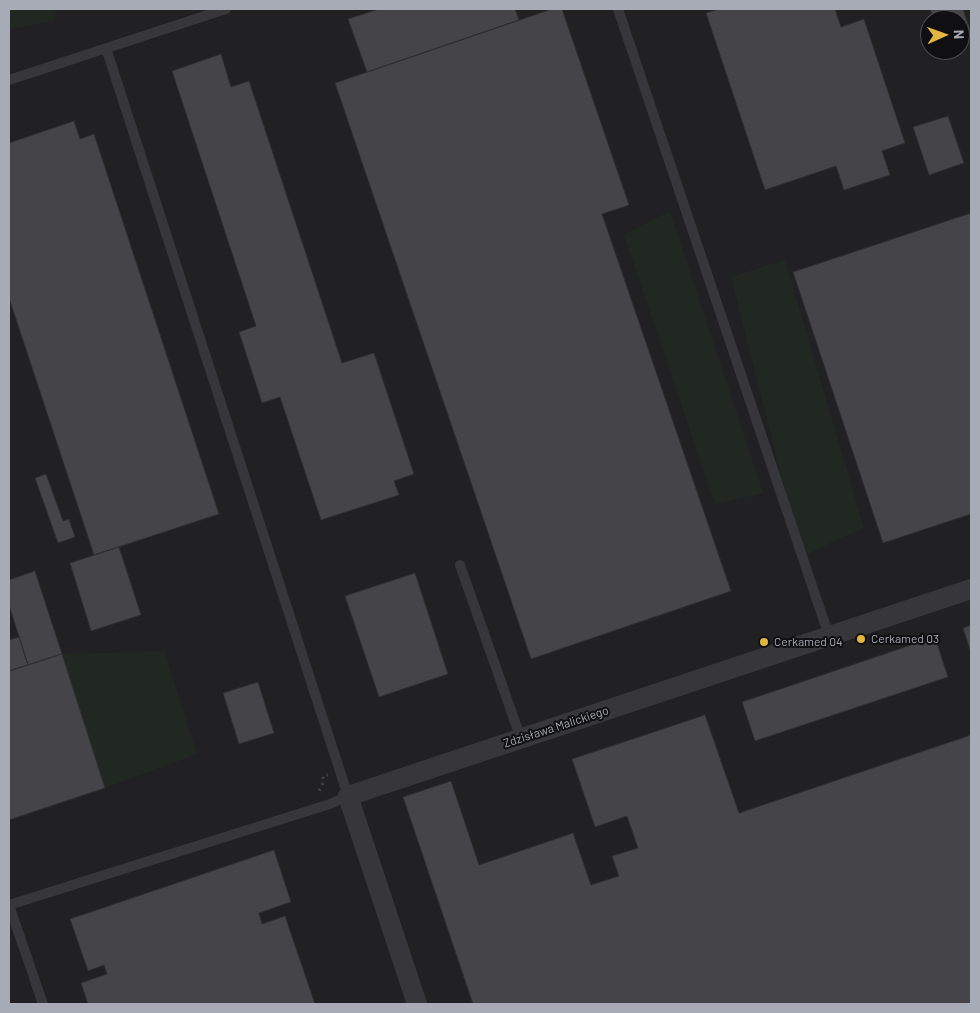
<!DOCTYPE html>
<html>
<head>
<meta charset="utf-8">
<style>
	body { margin:0 }
	#map { position:relative; width:980px; height:1013px; overflow:hidden; background:#151416; font-family:Barlow,sans-serif }
	canvas { display:block }
	.frame { position:absolute; inset:0; border:10px solid #a7abb5; pointer-events:none }
	.north { position:absolute; left:920px; top:10px; width:50px; height:50px; box-sizing:border-box; background:#100f11; border:1px solid #4c4d53; border-radius:50%; rotate:88deg; font-size:14px; font-weight:700; line-height:20px; text-align:center; color:#a7abb5 }
	.north::after { content:''; display:block; margin:auto; width:18px; height:22px; background:#e1b741; clip-path:polygon(50% 0,100% 100%,50% 72%,0 100%) }
</style>
</head>
<body>
<div id="map">
<canvas width="980" height="1013"></canvas>
<div class="frame"></div>
<div class="north">N</div>
</div>
<script>
const ctx = document.querySelector('canvas').getContext('2d');
ctx.lineJoin = 'round';
function fillPath(path, color) {
  ctx.fillStyle = color;
  ctx.fill(path, 'evenodd');
}
function shape(rows) {
  const path = new Path2D();
  for (const r of rows) {
    path.moveTo(r[0], r[1]);
    for (let i = 2; i < r.length; i += 2) path.lineTo(r[i], r[i + 1]);
  }
  return path;
}
function trace(path, color, width, dash) {
  ctx.strokeStyle = color;
  ctx.lineWidth = width;
  ctx.lineCap = dash ? 'butt' : 'round';
  ctx.setLineDash(dash || []);
  ctx.stroke(path);
}
function drawText(font, color, halo, rows, align = 'center') {
  ctx.font = font + ' Barlow,sans-serif';
  ctx.lineWidth = 4;
  ctx.setLineDash([]);
  ctx.textBaseline = 'middle';
  ctx.strokeStyle = halo;
  ctx.fillStyle = color;
  for (const [text, x, y, turn = 0] of rows) {
    ctx.save();
    ctx.translate(x, y);
    ctx.rotate((+turn || 0) * Math.PI / 180);
    ctx.textAlign = isNaN(turn) ? turn : align;
    if (halo) ctx.strokeText(text, 0, 0);
    ctx.fillText(text, 0, 0);
    ctx.restore();
  }
}
const built = shape([
	[9,9,971,9,971,1004,9,1004],
	[930,20,960,20,960,50,930,50]
]);
const green = shape([
	[9,9,56,9,55,20,9,30],
	[670,211,763,493,715,504,624,235],
	[785,260,864,528,802,556,731,277],
	[164,651,197,754,105,788,62,654]
]);
const building = shape([
	[379,9,515,9,519,20,367,72,348,19,379,9],
	[552,9,562,9,629,205,602,214,731,591,531,659,335,83,552,9],
	[719,9,835,9,841,27,864,19,905,143,882,151,890,175,844,190,836,166,765,190,706,13,719,9],
	[930,9,963,9,970,30,960,34,960,20,934,20,930,9],
	[221,54,231,87,249,81,342,363,374,353,414,474,394,481,399,495,321,520,280,397,262,403,239,332,256,326,172,71,221,54],
	[948,116,964,163,929,175,913,127,948,116],
	[74,121,80,139,94,134,219,514,94,555,9,298,9,143,74,121],
	[971,213,971,514,883,543,793,272,971,213],
	[46,474,63,521,69,519,75,537,58,543,35,478,46,474],
	[119,547,141,615,91,631,70,563,119,547],
	[35,571,62,654,28,665,9,605,9,580,35,571],
	[415,573,448,674,379,697,345,596,415,573],
	[971,625,971,653,963,628,971,625],
	[19,637,28,665,9,671,9,640,19,637],
	[935,637,948,677,755,741,742,702,935,637],
	[62,654,105,788,9,820,9,671,62,654],
	[258,682,274,733,239,744,223,693,258,682],
	[705,715,739,813,971,735,971,1004,473,1004,403,797,451,781,479,865,573,833,591,885,619,876,612,856,638,848,627,816,595,827,572,759,705,715],
	[274,850,291,902,259,913,262,924,285,916,315,1004,88,1004,81,983,107,974,104,965,88,971,70,919,274,850]
]);
const path = shape([
	[319,791,323,783,323,776,328,775]
]);
const lane = shape([
	[618,9,829,636],
	[9,80,226,9],
	[460,565,521,739],
	[9,905,330,804,348,796,106,48],
	[9,905,43,1004]
]);
const street = shape([
	[417,1004,348,796,971,589]
]);
const markers = [
	[861,639,5,"#e1b741"],
	[764,642,5,"#e1b741"]
];
const poiNames = [
	["Cerkamed 03",871,639],
	["Cerkamed 04",774,642]
];
const streetNames = [
	["Zdzisława Malickiego",556,727,-18]
];
fillPath(built, '#212123');
fillPath(green, '#212822');
fillPath(building, '#444449');
trace(building, '#2f2f32', 1);
trace(path, '#3c3d41', 3, [2.5, 4]);
trace(lane, '#36363b', 10);
trace(street, '#36363b', 20);
for (const [x, y, r, color] of markers) {
  const dot = new Path2D();
  dot.arc(x, y, r, 0, 2 * Math.PI);
  ctx.fillStyle = color;
  ctx.fill(dot);
  trace(dot, '#100f11', 2);
}
drawText('12px', '#a7abb5', '#100f11', poiNames, 'left');
drawText('12px', '#a7abb5', '#100f11', streetNames);
</script>
</body>
</html>
